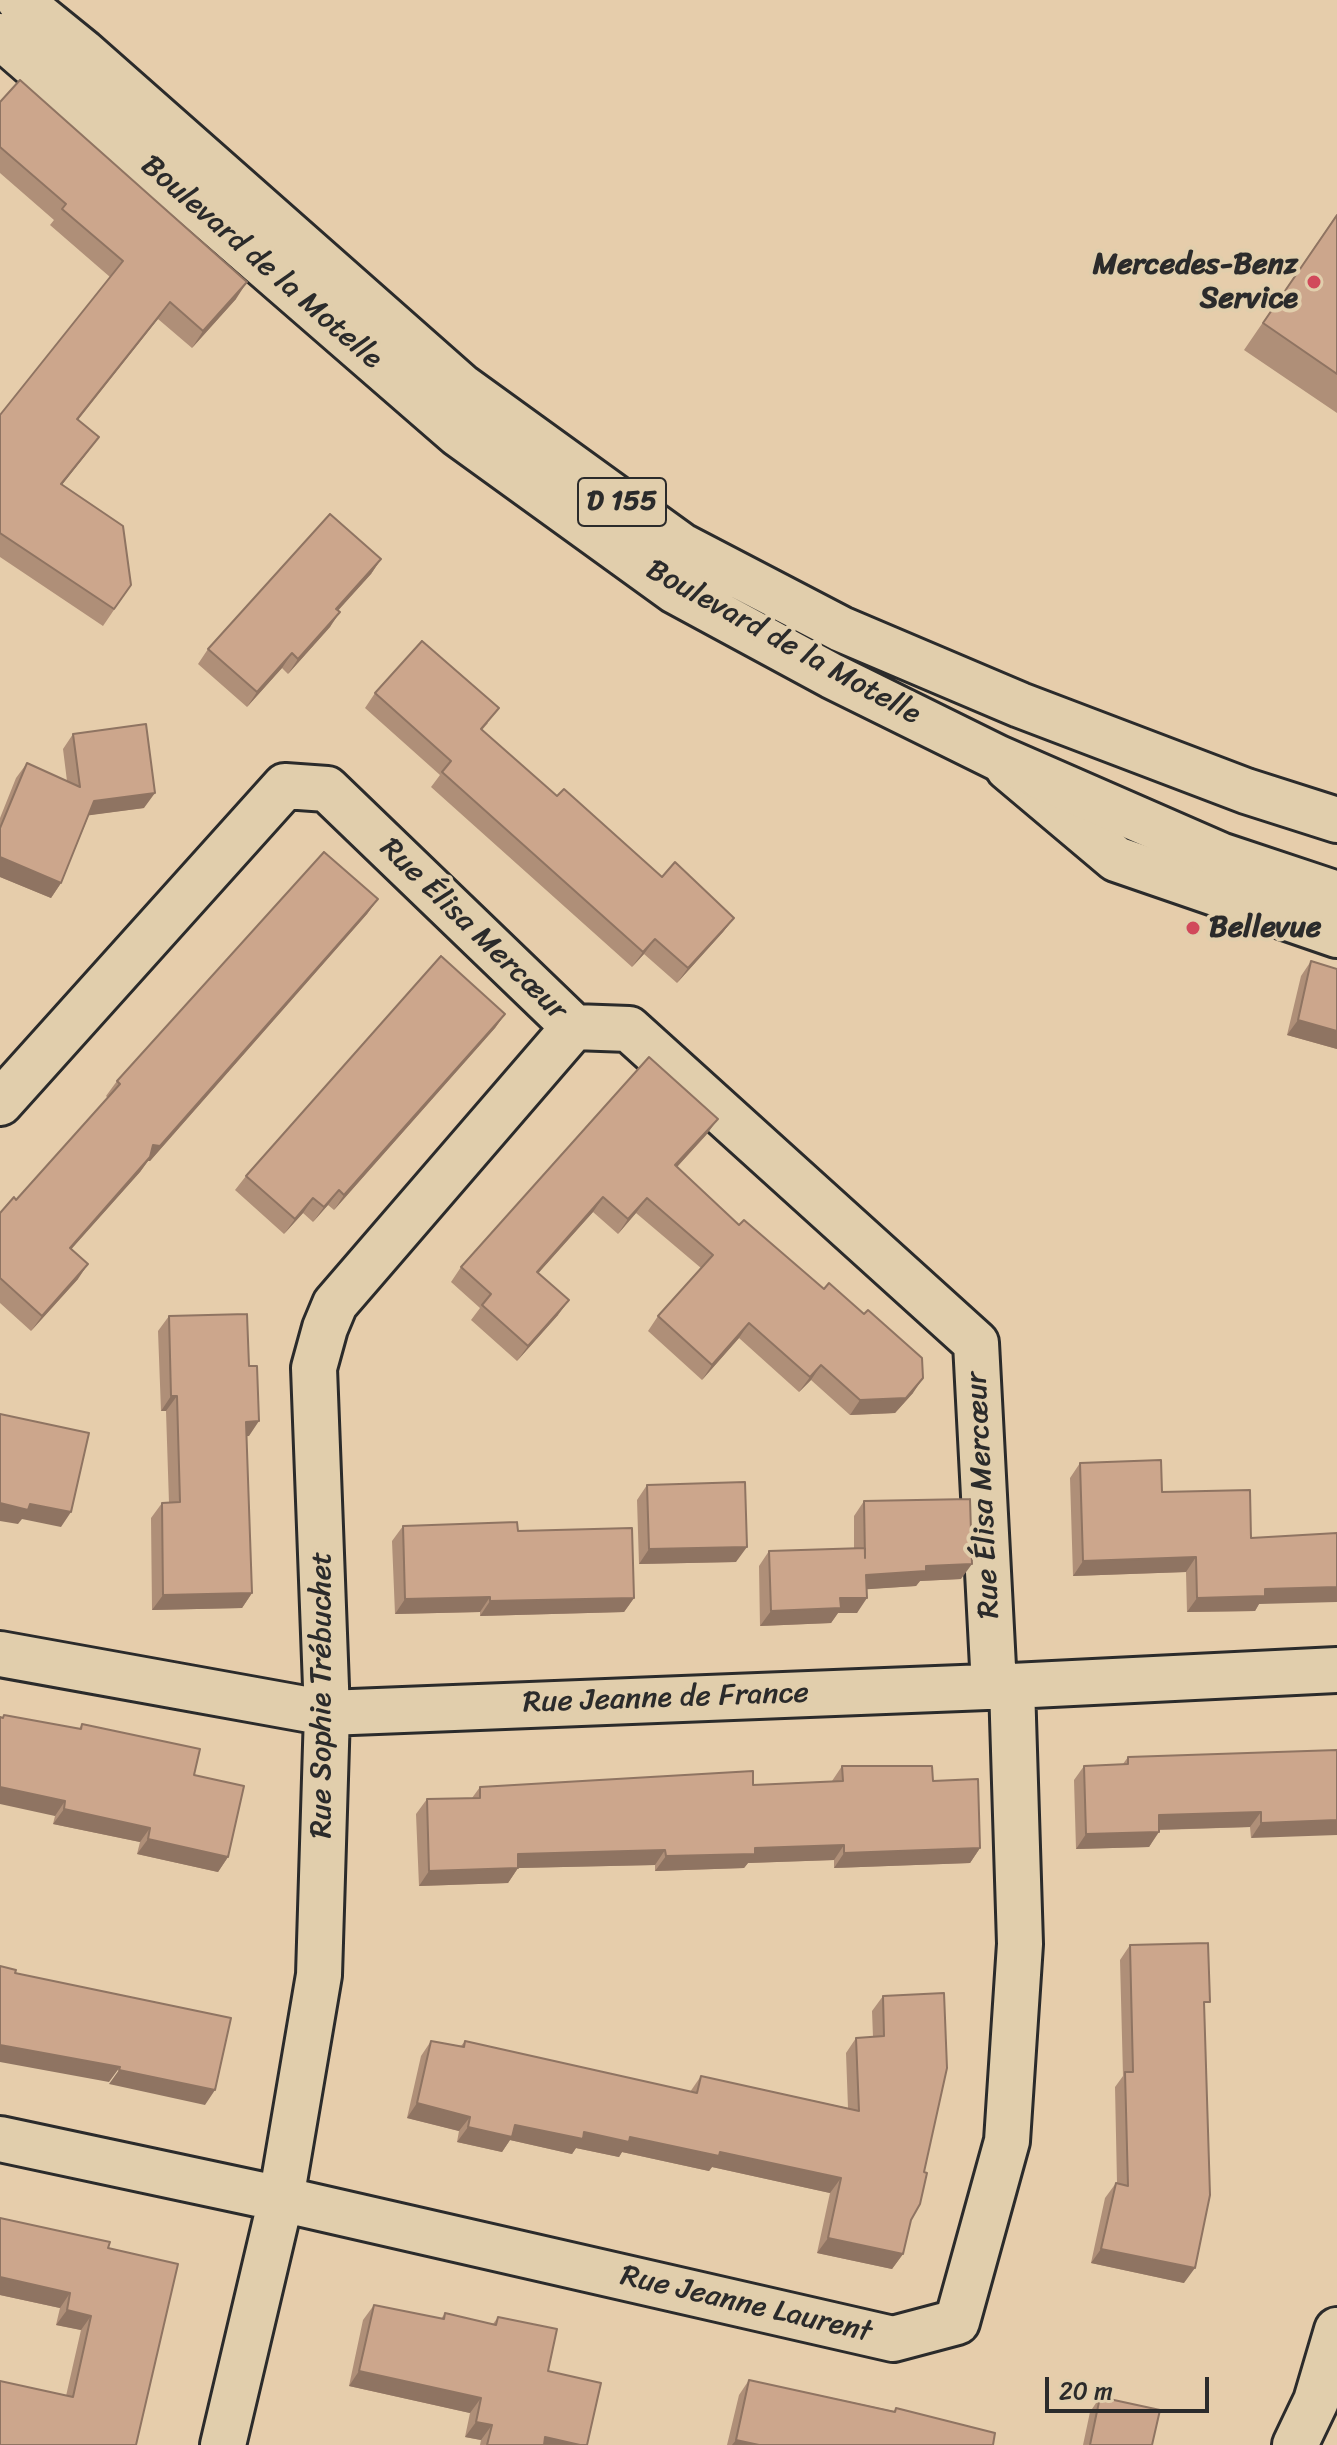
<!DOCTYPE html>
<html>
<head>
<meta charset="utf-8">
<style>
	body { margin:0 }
	#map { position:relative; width:1337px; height:2445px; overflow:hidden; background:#e6cdab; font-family:Sriracha,sans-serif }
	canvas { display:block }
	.scale { position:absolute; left:1045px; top:2377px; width:164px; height:36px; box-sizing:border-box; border:4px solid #2b2b2b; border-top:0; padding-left:10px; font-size:24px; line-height:28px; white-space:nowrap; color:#2b2b2b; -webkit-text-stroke:6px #e1ceac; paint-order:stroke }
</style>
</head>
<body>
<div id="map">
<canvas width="1337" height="2445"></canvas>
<div class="scale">20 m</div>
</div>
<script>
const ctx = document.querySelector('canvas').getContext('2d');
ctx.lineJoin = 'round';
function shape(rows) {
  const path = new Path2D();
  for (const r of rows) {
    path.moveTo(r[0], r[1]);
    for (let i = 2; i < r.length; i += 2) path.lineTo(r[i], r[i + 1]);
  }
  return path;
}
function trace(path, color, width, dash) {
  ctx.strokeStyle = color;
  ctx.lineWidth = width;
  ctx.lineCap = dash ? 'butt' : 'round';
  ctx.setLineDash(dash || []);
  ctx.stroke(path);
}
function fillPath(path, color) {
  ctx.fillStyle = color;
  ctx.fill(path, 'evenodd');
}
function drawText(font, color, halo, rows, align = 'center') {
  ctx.font = font + ' Sriracha,sans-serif';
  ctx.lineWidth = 8;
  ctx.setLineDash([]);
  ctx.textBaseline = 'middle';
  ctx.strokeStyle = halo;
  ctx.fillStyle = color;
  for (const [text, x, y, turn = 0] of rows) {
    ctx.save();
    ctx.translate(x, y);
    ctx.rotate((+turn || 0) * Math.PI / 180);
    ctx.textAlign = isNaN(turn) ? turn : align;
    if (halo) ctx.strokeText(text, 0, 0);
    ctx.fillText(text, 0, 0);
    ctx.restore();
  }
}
const minor = shape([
	[1008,768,1116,859,1337,935],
	[0,1103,285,786,327,789,574,1027,629,1029,976,1343,994,1686],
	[0,1654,327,1713,1012,1686,1337,1670],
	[0,2139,281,2199,893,2339,957,2322,1007,2141,1020,1944,1012,1686],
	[223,2445,281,2199,319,1975,327,1713,314,1368,325,1328,335,1304,574,1027],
	[1295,2445,1316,2401,1337,2330]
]);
const major = shape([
	[19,0,83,52,461,386,682,546,841,629,1020,705,1246,791,1337,820],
	[0,36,458,434,675,591,832,676,998,758,1220,855,1337,894]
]);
const wall = shape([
	[0,102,236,299,192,348,158,319,78,420,87,453,62,484,131,585,103,626,0,557,0,415,110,277,50,225,54,220,0,173],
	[1337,214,1337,413,1244,350],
	[381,559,371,574,338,610,330,627,288,674,282,668,247,707,198,664,208,649],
	[375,693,488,723,482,730,557,796,662,877,734,918,723,932,677,983,644,954,632,967,431,787,440,775,365,708],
	[73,734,144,808,89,815,61,883,51,898,0,877,0,818,16,778,27,763,67,781,63,749],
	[378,899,367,914,150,1161,148,1161,140,1172,71,1249,78,1279,31,1331,0,1303,0,1213,16,1200,108,1098,106,1096,117,1081],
	[1311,961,1337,969,1337,1049,1287,1035,1301,976],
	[505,1014,495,1028,334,1210,328,1205,313,1222,303,1213,284,1234,235,1190,246,1176],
	[707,1134,677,1167,913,1393,895,1413,850,1415,811,1380,799,1392,739,1338,702,1380,648,1331,658,1316,701,1268,636,1213,618,1234,593,1212,538,1273,558,1315,517,1361,471,1320,480,1308,451,1282,461,1267],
	[169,1316,249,1436,246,1436,252,1593,242,1608,152,1610,151,1518,162,1503,169,1503,166,1411,161,1411,158,1331],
	[1080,1463,1162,1492,1251,1538,1259,1604,1255,1611,1187,1612,1186,1572,1073,1576,1070,1478],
	[647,1485,736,1562,639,1564,637,1500],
	[864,1501,961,1579,920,1581,916,1586,867,1589,857,1613,838,1613,831,1623,760,1626,759,1566,769,1551,854,1548,854,1516],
	[403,1526,518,1531,634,1598,624,1612,480,1616,480,1612,395,1614,392,1541],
	[4,1715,79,1729,82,1724,194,1775,228,1857,218,1872,137,1854,140,1842,53,1824,55,1816,2,1718],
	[1337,1750,1251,1838,1250,1827,1159,1830,1149,1847,1076,1849,1074,1780,1084,1766,1123,1764,1128,1757],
	[842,1766,933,1781,980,1848,970,1863,834,1868,834,1860,748,1863,744,1868,655,1871,655,1865,518,1868,508,1883,419,1886,416,1814,427,1799,472,1798,480,1787,753,1785,832,1781],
	[1130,1945,1204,2010,1184,2283,1091,2263,1105,2198,1116,2183,1117,2183,1115,2087,1123,2076,1120,1960],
	[883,1996,911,2220,903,2254,892,2269,817,2253,830,2193,712,2167,709,2171,622,2152,619,2157,576,2148,572,2154,510,2140,502,2152,457,2142,459,2131,407,2118,421,2056,431,2041,461,2046,465,2041,690,2092,701,2076,848,2108,846,2053,856,2038,873,2037,872,2011],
	[108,2248,136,2445,66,2396,81,2330,56,2325,60,2308,0,2295],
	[374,2305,441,2319,445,2313,493,2324,498,2317,548,2371,587,2445,480,2445,481,2440,465,2437,470,2413,349,2386,363,2320],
	[749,2380,894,2411,896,2408,993,2445,727,2445,739,2395],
	[1100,2397,1152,2445,1083,2445,1090,2412]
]);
const shadedWall = shape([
	[247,282,236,299,192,348,203,331],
	[170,302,158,319,65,436,77,419],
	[99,437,87,453,50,500,61,484],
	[381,559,371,574,326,624,336,609],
	[340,612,330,627,288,674,298,659],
	[292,653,282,668,247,707,257,692],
	[155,793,144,808,84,816,94,801],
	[0,857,61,883,51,898,0,877],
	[378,899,367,914,150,1161,148,1161,140,1172,59,1263,70,1248,153,1145],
	[734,918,723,932,677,983,688,968],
	[655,939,644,954,632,967,643,952],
	[505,1014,495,1028,334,1210,344,1195],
	[1298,1020,1337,1031,1337,1049,1287,1035],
	[718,1119,707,1134,665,1180,675,1165],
	[339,1190,328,1205,313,1222,324,1207],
	[603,1197,593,1212,526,1287,537,1272],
	[313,1198,303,1213,284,1234,295,1219],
	[647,1198,636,1213,618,1234,628,1219],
	[88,1264,78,1279,31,1331,42,1316],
	[569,1300,558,1315,517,1361,528,1346],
	[749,1323,739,1338,702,1380,712,1365],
	[821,1365,811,1380,799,1392,810,1377],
	[923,1378,913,1393,895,1413,850,1415,860,1400],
	[171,1396,177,1396,166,1411,161,1411],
	[259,1421,249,1436,236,1437,246,1422],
	[0,1503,30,1504,71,1512,61,1527,22,1519,18,1524,0,1521],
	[747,1547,736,1562,639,1564,649,1549],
	[1196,1557,1186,1572,1073,1576,1083,1561],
	[972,1564,961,1579,920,1581,916,1586,856,1590,866,1575,926,1566],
	[1337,1587,1337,1602,1259,1604,1255,1611,1187,1612,1197,1598,1265,1589],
	[252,1593,242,1608,152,1610,163,1595],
	[490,1597,480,1612,395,1614,405,1599],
	[634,1598,624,1612,480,1616,490,1601],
	[840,1598,867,1598,857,1613,838,1613,831,1623,760,1626,771,1611],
	[0,1787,65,1801,55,1816,0,1804],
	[64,1809,150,1828,140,1842,53,1824],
	[1261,1812,1250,1827,1148,1830,1159,1815],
	[1337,1820,1337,1835,1251,1838,1261,1823],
	[1159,1832,1149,1847,1076,1849,1086,1834],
	[148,1839,228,1857,218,1872,137,1854],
	[844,1845,834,1860,748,1863,744,1868,655,1871,666,1856,755,1848],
	[980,1848,970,1863,834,1868,844,1853],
	[665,1850,655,1865,518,1868,508,1883,419,1886,429,1871,518,1854],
	[0,2045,120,2067,109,2082,0,2062],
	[119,2070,215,2090,205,2105,109,2084],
	[417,2103,470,2117,459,2131,407,2118],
	[515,2125,630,2137,720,2152,841,2178,830,2193,712,2167,709,2171,622,2152,619,2157,576,2148,572,2154,510,2140,502,2152,457,2142,468,2127],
	[828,2238,903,2254,892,2269,817,2253],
	[1101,2249,1195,2268,1184,2283,1091,2263],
	[0,2277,70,2293,60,2308,0,2295],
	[67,2310,91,2316,81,2330,56,2325],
	[359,2371,481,2398,470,2413,349,2386],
	[476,2422,492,2425,481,2440,465,2437],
	[545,2437,580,2445,540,2445],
	[736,2440,759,2445,732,2445]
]);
const building = shape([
	[20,80,247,282,203,331,170,302,77,419,99,437,61,484,123,526,131,585,114,609,0,533,0,415,123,261,62,209,66,204,0,147,0,102,20,80],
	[1337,215,1337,374,1263,323,1337,215],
	[330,514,381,559,336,609,340,612,298,659,292,653,257,692,208,649,330,514],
	[422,641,499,708,481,729,557,796,564,789,662,877,675,862,734,918,688,968,655,939,643,952,442,772,451,761,375,693,422,641],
	[146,724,155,793,94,801,61,883,0,857,0,828,27,763,80,787,73,734,146,724],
	[324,852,378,899,160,1146,153,1145,150,1157,70,1248,88,1264,42,1316,0,1278,0,1213,14,1197,16,1200,120,1084,117,1081,324,852],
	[441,956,505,1014,344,1195,339,1190,324,1207,313,1198,295,1219,246,1176,441,956],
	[1311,961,1337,969,1337,1031,1298,1020,1311,961],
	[649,1057,718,1119,675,1165,739,1225,744,1220,824,1289,829,1283,864,1314,868,1310,922,1358,923,1378,906,1398,860,1400,821,1365,810,1377,749,1323,712,1365,658,1316,713,1255,647,1198,628,1219,603,1197,537,1272,569,1300,528,1346,482,1305,491,1294,461,1267,649,1057],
	[247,1314,249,1366,257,1366,259,1421,246,1422,252,1593,163,1595,162,1503,180,1502,177,1396,171,1396,169,1316,247,1314],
	[0,1414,89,1433,71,1512,30,1504,28,1510,0,1503,0,1414],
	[1161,1460,1162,1492,1250,1490,1251,1538,1337,1533,1337,1587,1265,1589,1265,1596,1197,1598,1196,1557,1083,1561,1080,1463,1161,1460],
	[745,1482,747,1547,649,1549,647,1485,745,1482],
	[970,1499,972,1564,926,1566,926,1571,866,1575,867,1598,840,1598,841,1608,771,1611,769,1551,865,1548,865,1558,864,1501,970,1499],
	[517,1522,518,1531,632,1528,634,1598,490,1601,490,1597,405,1599,403,1526,517,1522],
	[4,1715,81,1729,82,1724,200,1749,194,1775,244,1786,228,1857,148,1839,150,1828,64,1809,65,1801,0,1787,0,1717,3,1718,4,1715],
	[1337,1750,1337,1820,1261,1823,1261,1812,1159,1815,1159,1832,1086,1834,1084,1766,1128,1764,1128,1757,1337,1750],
	[842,1766,932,1766,933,1781,978,1779,980,1848,844,1853,844,1845,755,1848,755,1854,666,1856,665,1850,518,1854,518,1868,429,1871,427,1799,480,1798,480,1787,753,1771,753,1785,843,1781,842,1766],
	[1208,1943,1210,2002,1204,2002,1210,2195,1195,2268,1101,2249,1116,2183,1128,2186,1125,2072,1133,2072,1130,1945,1208,1943],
	[0,1966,16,1970,15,1973,231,2018,215,2090,119,2070,120,2067,0,2045,0,1966],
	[944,1993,947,2068,924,2172,927,2173,920,2204,911,2220,903,2254,828,2238,841,2178,720,2152,719,2156,630,2137,629,2142,584,2132,583,2139,515,2125,512,2137,468,2127,470,2117,417,2103,431,2041,464,2047,465,2041,697,2093,701,2076,859,2111,856,2038,884,2036,883,1996,944,1993],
	[0,2218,110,2242,108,2248,178,2264,136,2445,0,2445,0,2381,73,2397,91,2316,67,2310,70,2293,0,2277,0,2218],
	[374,2305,444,2319,445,2313,496,2325,498,2317,557,2329,548,2371,601,2383,587,2445,580,2445,545,2437,544,2445,487,2445,492,2425,476,2422,481,2398,359,2371,374,2305],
	[749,2380,895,2412,896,2408,995,2433,993,2445,759,2445,736,2440,749,2380],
	[1100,2397,1160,2410,1152,2445,1090,2445,1100,2397]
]);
const markers = [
	[1314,282,8,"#d1495b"],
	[1193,928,8,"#d1495b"]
];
const shields = [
	[622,502,88]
];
const shieldNames = [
	["D 155",622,502]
];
const streetNames = [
	["Boulevard de la Motelle",261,263,41],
	["Boulevard de la Motelle",783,643,29],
	["Rue Élisa Mercœur",473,930,44],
	["Rue Élisa Mercœur",984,1495,-93],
	["Rue Sophie Trébuchet",322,1695,-90],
	["Rue Jeanne de France",666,1699,-2],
	["Rue Jeanne Laurent",746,2305,13]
];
const poiNames = [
	["Mercedes-Benz",1298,265],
	["Service",1298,299],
	["Bellevue",1209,928,"left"]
];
trace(minor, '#2b2b2b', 50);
trace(major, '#2b2b2b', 50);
trace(minor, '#e1ceac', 44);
trace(major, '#e1ceac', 44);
fillPath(wall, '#af8f78');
fillPath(shadedWall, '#8f7462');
fillPath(building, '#cca68c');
trace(building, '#8f7462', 2);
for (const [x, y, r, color] of markers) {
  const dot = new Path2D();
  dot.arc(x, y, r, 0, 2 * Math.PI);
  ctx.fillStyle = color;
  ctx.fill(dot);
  trace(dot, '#e1ceac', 3);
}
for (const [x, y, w] of shields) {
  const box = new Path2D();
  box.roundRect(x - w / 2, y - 24, w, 48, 6);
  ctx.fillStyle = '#e1ceac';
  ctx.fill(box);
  trace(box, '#2b2b2b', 2);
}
drawText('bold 28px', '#2b2b2b', null, shieldNames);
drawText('30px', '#2b2b2b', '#e1ceac', streetNames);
drawText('bold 30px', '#2b2b2b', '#e1ceac', poiNames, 'right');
</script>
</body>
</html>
